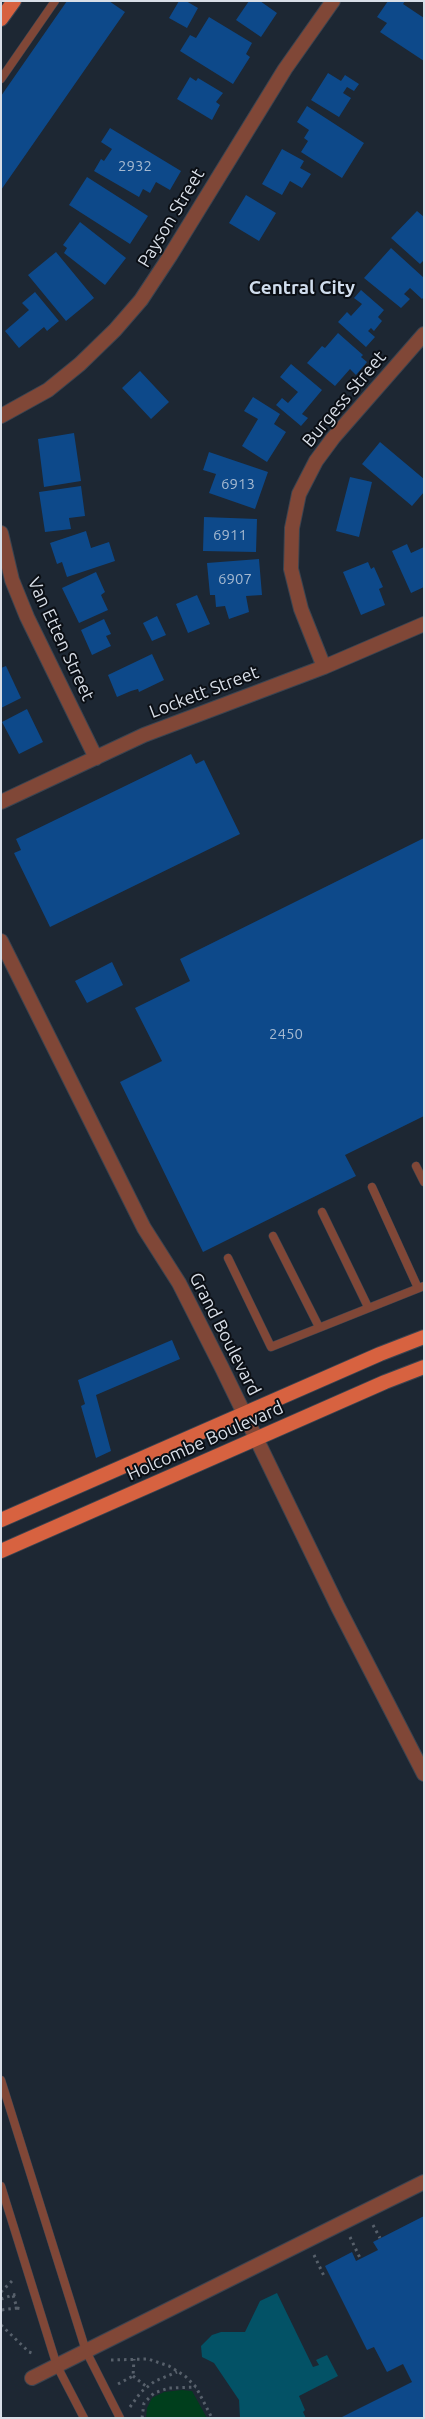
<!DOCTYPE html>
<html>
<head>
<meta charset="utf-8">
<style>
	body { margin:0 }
	#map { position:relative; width:425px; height:2419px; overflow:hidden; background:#1d2733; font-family:Ubuntu,sans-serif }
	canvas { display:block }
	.frame { position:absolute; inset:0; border:2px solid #d8dee7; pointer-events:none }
</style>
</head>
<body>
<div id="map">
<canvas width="425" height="2419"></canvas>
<div class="frame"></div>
</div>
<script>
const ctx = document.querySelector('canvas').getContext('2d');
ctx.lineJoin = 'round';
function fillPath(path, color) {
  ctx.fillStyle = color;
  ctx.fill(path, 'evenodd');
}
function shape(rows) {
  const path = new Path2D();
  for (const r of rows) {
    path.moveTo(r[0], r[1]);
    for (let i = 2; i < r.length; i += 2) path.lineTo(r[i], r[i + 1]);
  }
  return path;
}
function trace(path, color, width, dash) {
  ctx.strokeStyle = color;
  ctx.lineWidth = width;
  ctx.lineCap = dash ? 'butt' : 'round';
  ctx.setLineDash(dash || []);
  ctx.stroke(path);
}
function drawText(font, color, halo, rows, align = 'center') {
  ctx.font = font + ' Ubuntu,sans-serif';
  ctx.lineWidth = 4;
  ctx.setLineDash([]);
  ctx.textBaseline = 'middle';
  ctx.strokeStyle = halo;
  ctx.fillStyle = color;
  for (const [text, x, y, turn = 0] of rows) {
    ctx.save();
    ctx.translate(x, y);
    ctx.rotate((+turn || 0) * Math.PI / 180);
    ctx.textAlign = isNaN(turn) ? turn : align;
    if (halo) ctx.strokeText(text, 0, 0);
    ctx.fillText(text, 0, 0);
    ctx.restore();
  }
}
const green = shape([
	[182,2390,192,2391,207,2418,146,2418,147,2408,152,2398,164,2392]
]);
const water = shape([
	[277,2293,313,2367,319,2365,316,2360,327,2355,338,2376,299,2396,305,2410,303,2412,306,2418,240,2418,239,2400,214,2363,202,2357,201,2346,212,2335,221,2332,245,2332,260,2301]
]);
const building = shape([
	[67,1,109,1,125,12,1,190,1,96],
	[179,1,186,1,198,8,187,28,169,18],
	[249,1,260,1,277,13,261,37,236,20],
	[388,1,405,1,403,4,424,18,424,61,380,32,387,23,377,17],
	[209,17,252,43,246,54,250,57,233,84,180,51,190,35,196,38],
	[328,73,341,81,345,75,359,84,354,91,347,87,343,93,351,98,339,117,311,100],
	[190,77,196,81,198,78,223,93,216,102,220,105,212,120,177,99],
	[307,106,364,143,342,178,301,152,308,141,304,138,309,130,297,122],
	[110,128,181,171,170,190,156,182,150,193,143,189,139,197,94,171,101,159,104,161,112,149,101,142],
	[282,149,304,161,300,168,311,174,302,188,290,181,282,195,262,184],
	[87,177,148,216,130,244,69,205],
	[246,195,276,213,259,241,229,223],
	[417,211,424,217,424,260,420,264,391,238],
	[80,222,126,258,105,285,64,253,67,248,63,245],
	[391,248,424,278,424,297,422,299,410,288,404,294,410,299,401,308,364,278],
	[56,252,94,298,66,321,28,275],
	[361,290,384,310,378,317,382,321,374,331,371,328,368,331,375,337,366,347,338,322,347,312,351,316,362,304,354,298],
	[35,292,59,321,47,331,44,327,19,348,5,331,29,310,22,303],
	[338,333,363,355,361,357,367,362,356,375,350,369,335,386,307,363,322,346,325,348],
	[291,364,322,390,302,414,308,418,301,426,276,405,282,398,288,403,298,392,280,377],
	[140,371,169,402,151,419,122,388],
	[253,397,280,414,274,424,286,432,267,462,242,446,258,419,244,411],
	[74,433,81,481,44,487,38,439],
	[380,442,424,479,424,492,412,506,362,464],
	[209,452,268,472,255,509,209,493,216,474,203,470],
	[350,477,372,482,359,537,336,531],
	[81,486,85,516,69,518,71,529,45,532,39,492],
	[204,517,257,519,256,552,203,551],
	[86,531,91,548,109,542,115,561,67,577,62,562,57,564,50,543],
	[407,544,411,553,424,547,424,587,411,593,392,551],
	[259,559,262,595,246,596,249,612,229,619,225,606,216,607,215,595,210,595,207,563],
	[368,562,371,569,374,567,383,587,379,589,385,605,361,615,343,572],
	[96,572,105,592,101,595,108,610,79,623,62,588],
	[197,595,210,624,188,633,176,604],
	[157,616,166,635,152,641,143,623],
	[104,619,111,634,106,636,111,646,92,655,81,630],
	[152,654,164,680,139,692,138,689,131,691,117,697,108,675],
	[6,666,21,698,1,708,1,668],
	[27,709,43,742,19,754,2,722],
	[191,754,196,764,204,760,240,834,50,927,14,853,21,850,16,839],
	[424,838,424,1116,345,1155,356,1176,203,1252,120,1082,162,1061,135,1008,190,981,180,959],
	[112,962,123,985,87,1003,75,981],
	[172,1340,180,1359,96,1395,111,1451,96,1458,81,1406,85,1404,78,1380],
	[424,2216,424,2418,340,2418,412,2382,403,2364,387,2372,374,2347,367,2350,325,2266,352,2252,356,2261,378,2250,373,2242]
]);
const path = shape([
	[373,2225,380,2238],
	[350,2237,360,2258],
	[314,2255,324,2276],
	[1,2292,14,2279],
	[13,2295,19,2294],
	[1,2299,13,2295,17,2308,1,2310],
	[17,2308,23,2309],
	[1,2325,29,2352,35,2354],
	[111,2360,148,2359,169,2366,185,2376,196,2387,212,2418],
	[133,2376,147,2387],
	[118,2384,133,2376,134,2359],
	[130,2407,141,2392,155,2381,177,2372],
	[142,2418,144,2403,154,2393,169,2388,196,2387]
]);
const service = shape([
	[1,79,55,1],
	[416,1166,424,1182],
	[372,1187,418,1288],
	[322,1212,368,1307],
	[273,1236,319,1327],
	[228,1258,271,1347,424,1286],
	[1,2080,86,2351,120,2418],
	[1,2186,57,2366,84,2418]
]);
const minor = shape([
	[1,416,48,390,80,364,115,330,141,300,170,256,285,69,333,1],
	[1,533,12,580,27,617,96,758],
	[324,667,301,609,291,569,292,528,299,494,316,461,333,438,424,334],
	[1,802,144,735,324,667,424,624],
	[1,941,144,1228,179,1283,222,1368,338,1607,424,1774],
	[32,2378,424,2182]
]);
const primary = shape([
	[1,19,14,1],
	[1,1520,380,1354,424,1337],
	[1,1551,385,1382,424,1367]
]);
const numberNames = [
	["2932",135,166],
	["6913",238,484],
	["6911",230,535],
	["6907",235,579],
	["2450",286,1034]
];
const streetNames = [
	["Payson Street",171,218,-59],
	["Burgess Street",344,399,-50],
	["Van Etten Street",61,639,65],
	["Lockett Street",204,692,-21],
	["Grand Boulevard",225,1334,63],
	["Holcombe Boulevard",205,1441,-24]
];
const neighbourhoodNames = [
	["Central City",302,288]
];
fillPath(green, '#003e1c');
fillPath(water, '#035266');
fillPath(building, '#0d498a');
trace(service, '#3b4450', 9);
trace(minor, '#3b4450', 16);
trace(primary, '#3b4450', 16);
trace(path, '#57606b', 3, [2.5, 4]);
trace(service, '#804737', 8);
trace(minor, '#804737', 14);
trace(primary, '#d76240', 14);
drawText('15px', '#a5b9d0', null, numberNames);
drawText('18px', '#d8dee7', '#0b0f15', streetNames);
drawText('bold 19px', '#d0dded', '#0b0f15', neighbourhoodNames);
</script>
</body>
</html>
